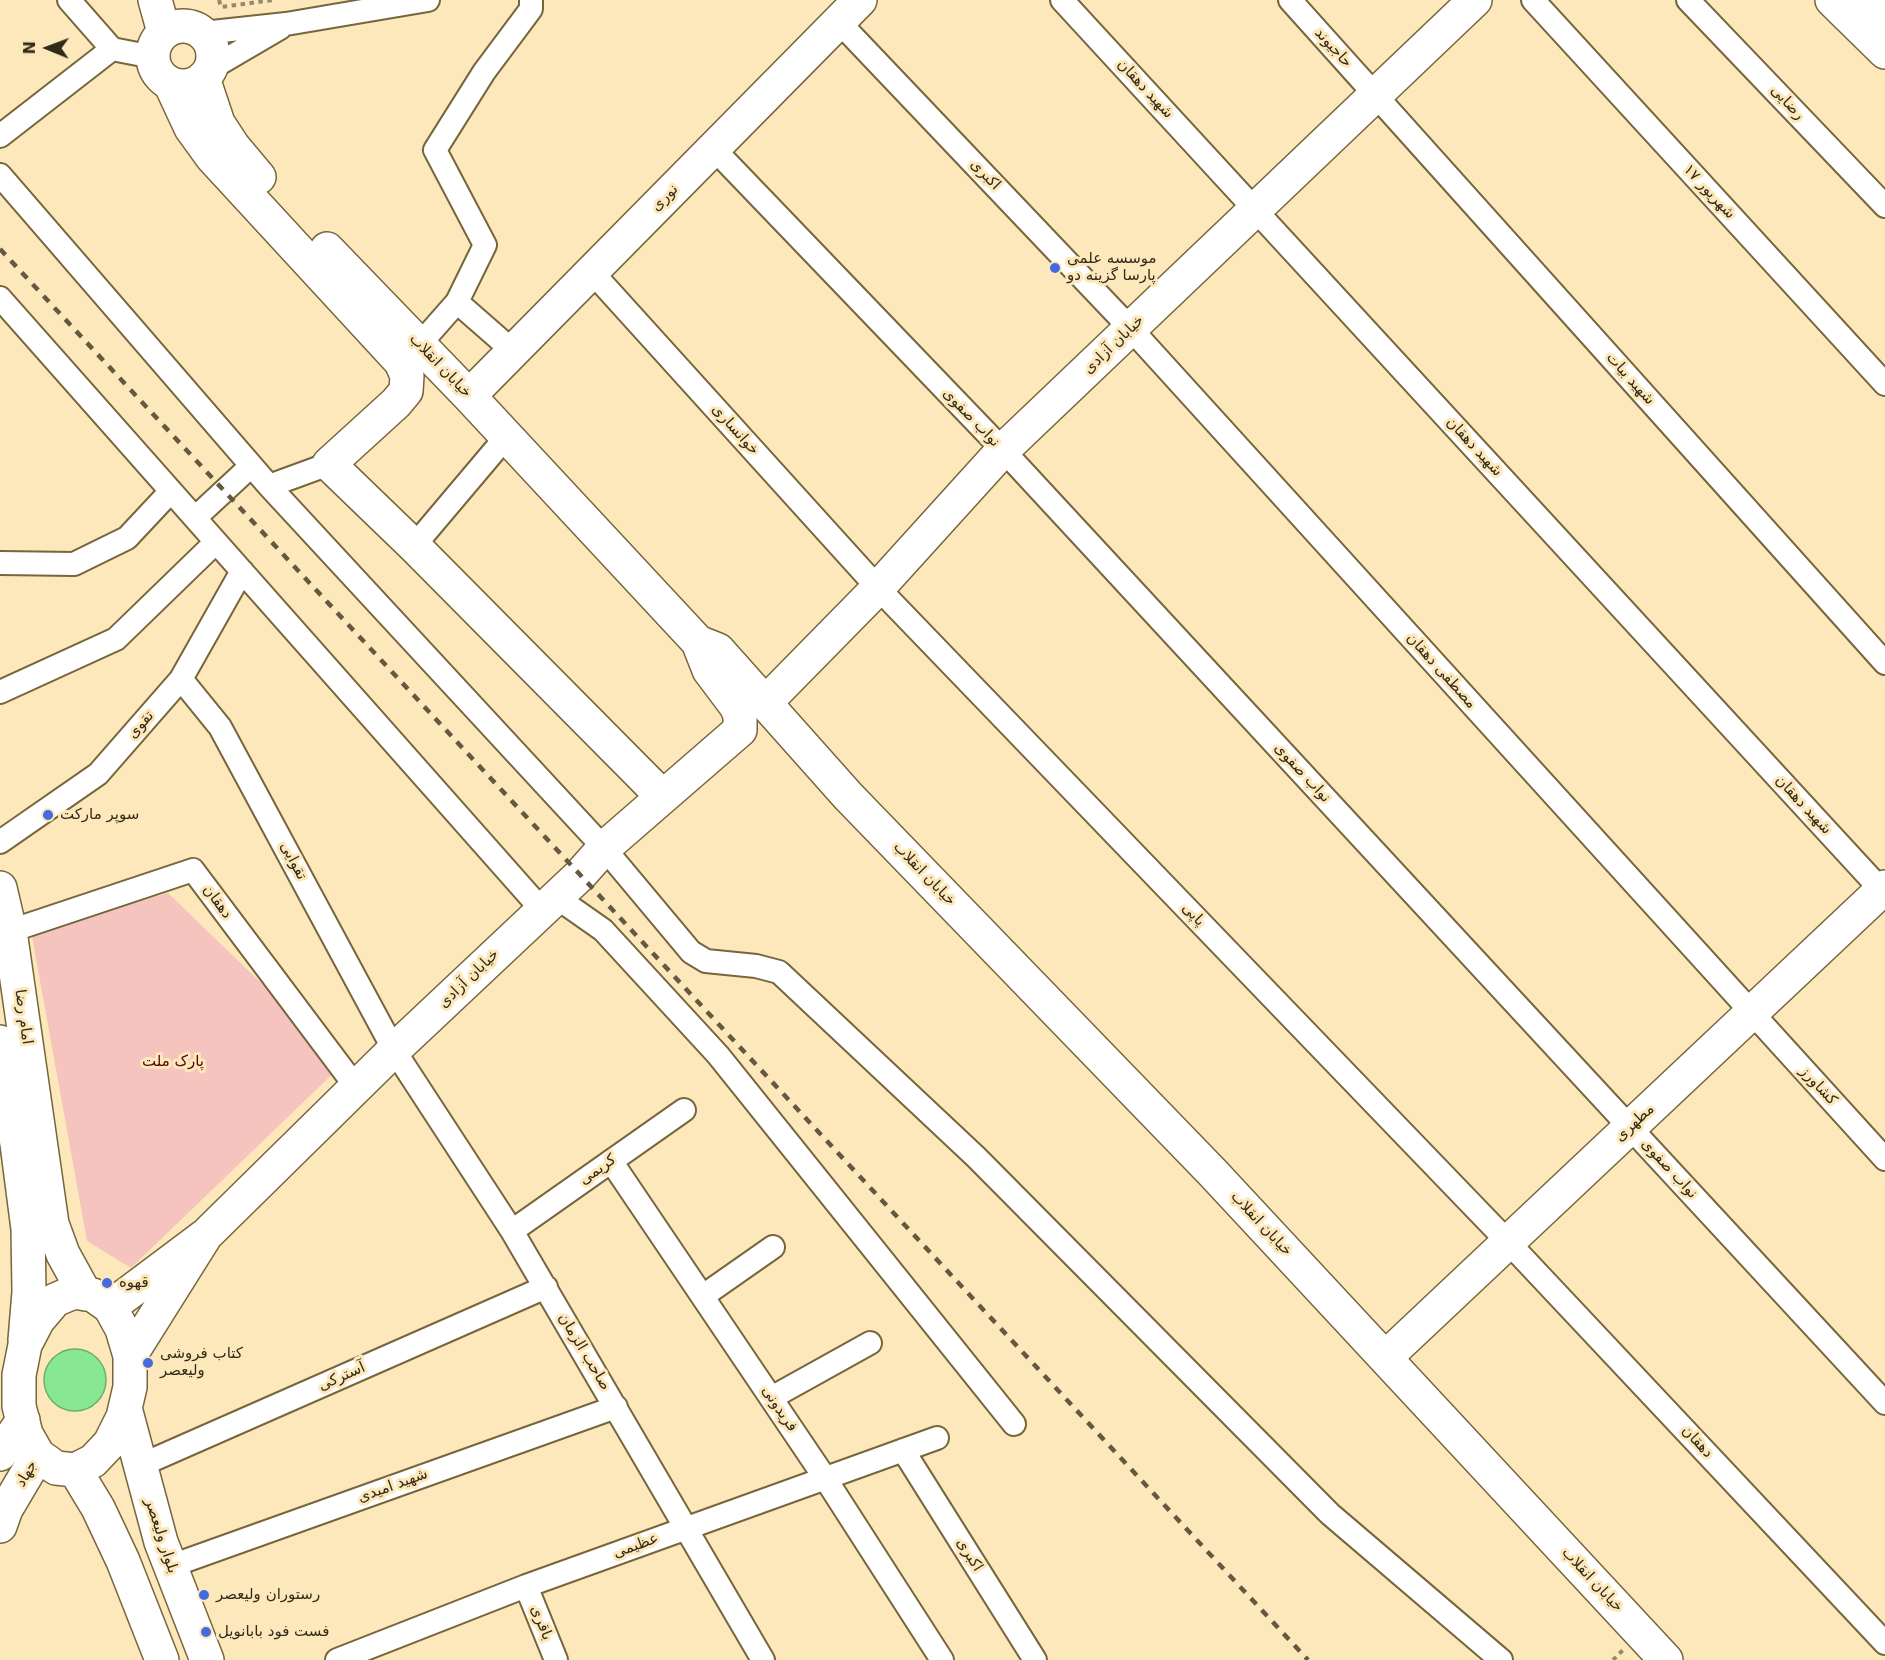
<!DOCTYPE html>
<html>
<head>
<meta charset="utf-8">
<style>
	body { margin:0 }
	#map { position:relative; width:1885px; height:1660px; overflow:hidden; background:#fde8bb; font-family:"DejaVu Sans",sans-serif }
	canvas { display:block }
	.north { position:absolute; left:18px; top:18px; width:60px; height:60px; -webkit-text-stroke:4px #fde8bb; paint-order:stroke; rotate:271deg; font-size:16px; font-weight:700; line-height:24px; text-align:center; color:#322a19 }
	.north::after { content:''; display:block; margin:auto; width:21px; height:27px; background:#322a19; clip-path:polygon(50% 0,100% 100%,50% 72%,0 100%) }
</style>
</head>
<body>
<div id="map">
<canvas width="1885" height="1660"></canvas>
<div class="north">N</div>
</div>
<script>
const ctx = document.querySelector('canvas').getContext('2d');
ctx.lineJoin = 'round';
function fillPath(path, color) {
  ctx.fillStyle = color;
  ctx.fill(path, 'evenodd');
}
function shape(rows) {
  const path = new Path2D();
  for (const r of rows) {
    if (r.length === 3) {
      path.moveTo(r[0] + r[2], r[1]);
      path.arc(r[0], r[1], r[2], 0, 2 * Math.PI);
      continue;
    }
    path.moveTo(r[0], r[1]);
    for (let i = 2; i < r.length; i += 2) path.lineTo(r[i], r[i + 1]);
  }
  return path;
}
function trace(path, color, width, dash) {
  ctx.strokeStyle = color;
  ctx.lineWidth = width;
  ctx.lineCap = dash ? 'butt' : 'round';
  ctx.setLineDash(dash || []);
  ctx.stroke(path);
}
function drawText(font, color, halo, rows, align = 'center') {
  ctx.font = font + ' "DejaVu Sans",Vazirmatn,sans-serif';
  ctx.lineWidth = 6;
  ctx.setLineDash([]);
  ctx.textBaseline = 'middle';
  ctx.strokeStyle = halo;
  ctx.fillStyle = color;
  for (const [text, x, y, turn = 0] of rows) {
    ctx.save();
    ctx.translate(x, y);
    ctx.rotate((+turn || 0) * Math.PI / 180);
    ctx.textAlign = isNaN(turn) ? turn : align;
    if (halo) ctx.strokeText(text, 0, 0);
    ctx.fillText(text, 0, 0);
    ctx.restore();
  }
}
const green = shape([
	[168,893,344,1063,131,1268,87,1241,31,931]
]);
const water = shape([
	[75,1380,31]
]);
const path = shape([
	[219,0,221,7,273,0],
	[1613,1660,1623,1650]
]);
const street = shape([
	[69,0,112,49,153,57],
	[1062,0,1885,894],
	[1290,0,1885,663],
	[1533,0,1885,384],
	[1688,0,1885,206],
	[839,22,1131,329,1885,1159],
	[203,33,286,24,428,0],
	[210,69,280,28],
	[0,136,112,49],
	[714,149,1003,450,1885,1403],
	[0,175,269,486,329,464],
	[592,272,878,588,1508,1242,1885,1643],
	[0,298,542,910],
	[457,302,513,351],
	[420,344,457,302,485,245,435,150,484,72,531,9,531,0],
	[269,486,604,848,691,952,706,961,756,966,779,972,976,1157,1330,1514,1501,1660],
	[195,518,251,466],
	[414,546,506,437],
	[0,563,74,564,127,538,171,491],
	[181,679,220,727,394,1050,512,1231,763,1660],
	[0,692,116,639,216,542],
	[0,842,98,774,181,679,242,571],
	[556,897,603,930,718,1055,1014,1424],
	[10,931,193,870,356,1087],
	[611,1161,825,1478,942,1660],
	[512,1231,684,1110],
	[703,1296,773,1247],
	[771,1398,870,1343],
	[903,1450,1035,1660],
	[139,1466,546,1287],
	[171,1566,616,1407],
	[526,1586,556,1660],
	[337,1660,526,1586,937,1438]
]);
const secondary = shape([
	[155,0,164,32],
	[1832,0,1885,52],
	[1867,0,1885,18],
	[183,56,30],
	[203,78,218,123,233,146,259,177],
	[170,83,191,128,212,157,401,362,407,376,406,391,396,403,329,464,414,546,662,796],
	[327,249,469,396,698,642,709,670,736,706,740,715,740,730],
	[469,396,860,0],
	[698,642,718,650,848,796,1213,1173,1666,1660],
	[766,702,878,588,1003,450,1475,0],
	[0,888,10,931,52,1224,63,1254,85,1294],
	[0,1042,17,1144,28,1229,29,1292,25,1340],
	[206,1235,394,1050,580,875,604,848,740,730],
	[74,1292,93,1295,110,1307,122,1329,130,1356,130,1387,123,1417,110,1443,93,1461,75,1470,56,1468,38,1455,26,1434,19,1406,19,1375,25,1345,38,1320,55,1300,74,1292],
	[110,1307,206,1235,130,1356],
	[1385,1358,1885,887],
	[125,1408,161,1542,207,1660],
	[0,1454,23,1420],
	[75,1470,98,1508,123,1561,162,1660],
	[0,1526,6,1509,38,1455]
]);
const rail = shape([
	[0,249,1308,1660]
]);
const markers = [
	[1055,268,6,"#436bdd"],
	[48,815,6,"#436bdd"],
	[107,1283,6,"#436bdd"],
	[148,1363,6,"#436bdd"],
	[204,1595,6,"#436bdd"],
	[206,1632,6,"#436bdd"]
];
const streetNames = [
	["حاجیوند",1333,48,48],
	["شهید دهقان",1145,89,47],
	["رضایی",1787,103,46],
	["اکبری",985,175,46],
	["۱۷ شهریور",1709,192,47],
	["نوری",665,198,-45],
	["خیابان آزادی",1114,345,-44],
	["خیابان انقلاب",440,366,46],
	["شهید بیات",1630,379,48],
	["نواب صفوی",971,418,46],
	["خوانساری",735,430,48],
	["شهید دهقان",1474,447,47],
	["مصطفی دهقان",1441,671,48],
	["تقوی",141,725,-49],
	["نواب صفوی",1302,773,47],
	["شهید دهقان",1803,805,47],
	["تقوایی",293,861,62],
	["خیابان انقلاب",924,874,46],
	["دهقان",217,902,53],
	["پاپی",1193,915,46],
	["خیابان آزادی",469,979,-44],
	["امام رضا",23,1017,82],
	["کشاورز",1818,1086,47],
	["مطهری",1635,1123,-43],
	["نواب صفوی",1669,1169,47],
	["کریمی",598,1170,-35],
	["خیابان انقلاب",1261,1224,47],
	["صاحب الزمان",584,1352,59],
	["آسترکی",342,1377,-24],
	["فریدونی",779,1409,56],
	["دهقان",1697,1442,47],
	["جهاد",27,1474,-59],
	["شهید امیدی",393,1486,-20],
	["بلوار ولیعصر",161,1536,72],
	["عظیمی",636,1546,-20],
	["اکبری",969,1555,58],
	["خیابان انقلاب",1592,1580,47],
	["باقری",541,1623,68]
];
const poiNames = [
	["موسسه علمی",1067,259],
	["پارسا گزینه دو",1067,276],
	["سوپر مارکت",60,815],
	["قهوه",119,1283],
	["کتاب فروشی",160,1354],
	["ولیعصر",160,1371],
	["رستوران ولیعصر",216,1595],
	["فست فود بابانویل",218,1632]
];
const parkNames = [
	["پارک ملت",173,1062]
];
fillPath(green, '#f5c4be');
fillPath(water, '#88e791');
trace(water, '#6eae6d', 1.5);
trace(street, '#77653c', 26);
trace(secondary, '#77653c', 36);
trace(path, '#98896a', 4, [4.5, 4.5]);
trace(street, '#fff', 22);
trace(secondary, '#fff', 33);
trace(rail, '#635840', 4.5, [8, 8]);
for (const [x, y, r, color] of markers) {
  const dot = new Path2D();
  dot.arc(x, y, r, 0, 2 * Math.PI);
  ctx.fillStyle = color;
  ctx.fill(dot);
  trace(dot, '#fde8bb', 2);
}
drawText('15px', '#322a19', '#fde8bb', streetNames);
drawText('15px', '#322a19', '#fde8bb', poiNames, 'left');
drawText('15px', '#530608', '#fde8bb', parkNames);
</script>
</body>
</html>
